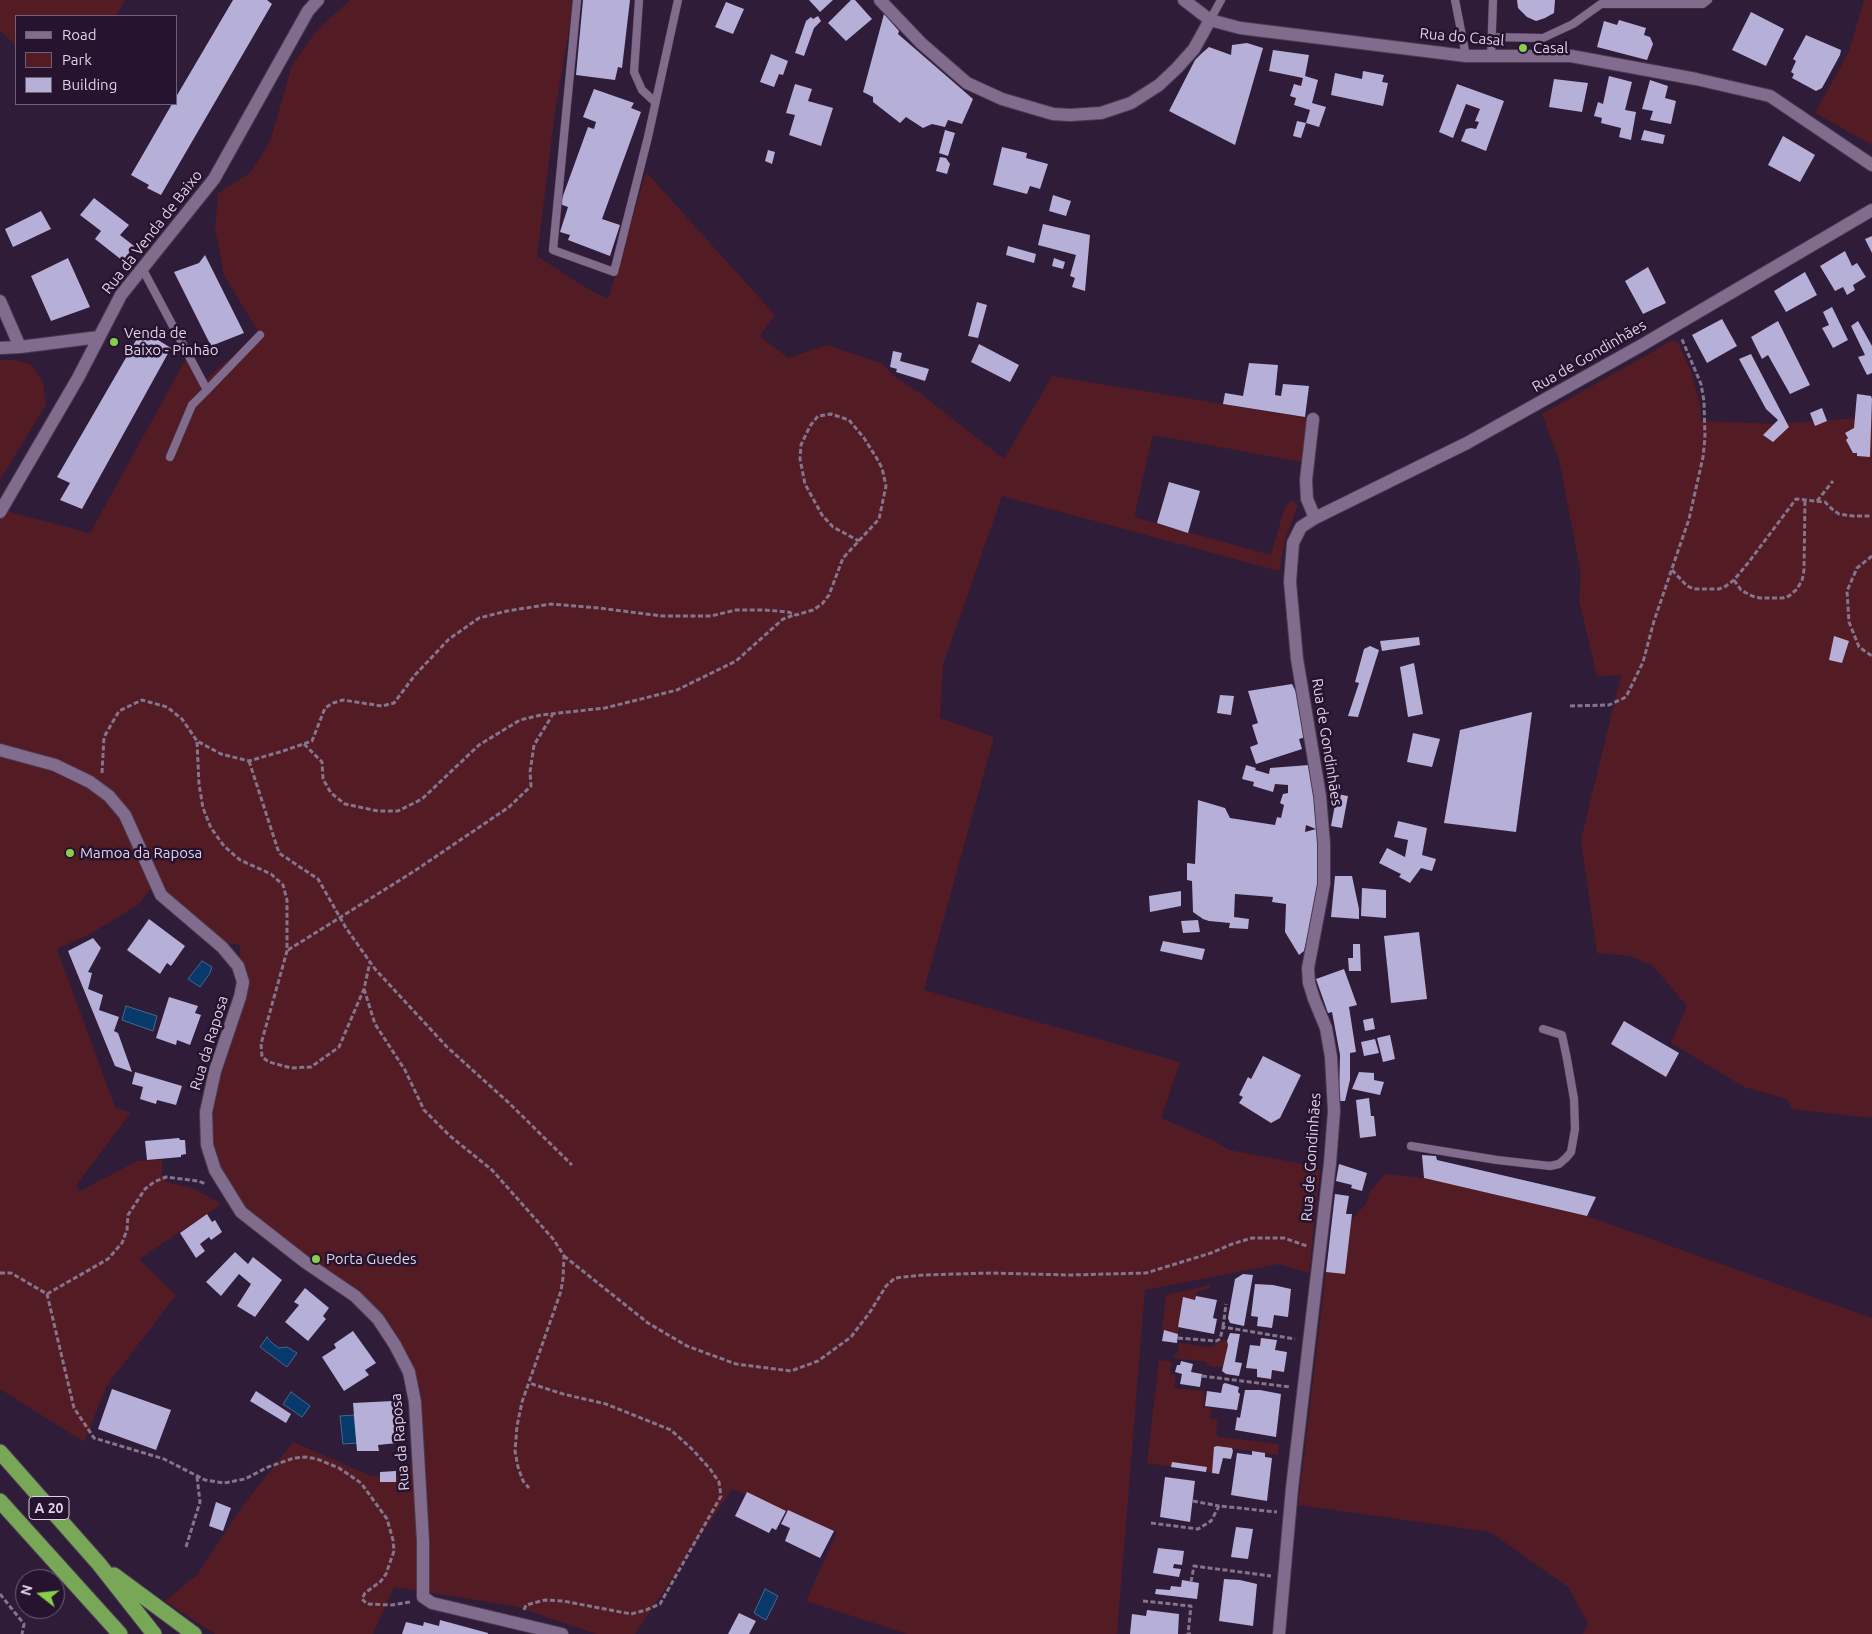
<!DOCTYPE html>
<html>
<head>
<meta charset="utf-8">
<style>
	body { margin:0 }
	#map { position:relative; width:1872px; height:1634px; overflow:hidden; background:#2f1c39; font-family:Ubuntu,sans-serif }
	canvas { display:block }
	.legend { position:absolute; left:15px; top:15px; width:162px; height:90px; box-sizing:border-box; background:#25132f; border:1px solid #6f6078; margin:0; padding:6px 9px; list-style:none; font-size:15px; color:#dfd3e6 }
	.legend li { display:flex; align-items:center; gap:10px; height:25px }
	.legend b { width:25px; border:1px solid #6f6078 }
	.north { position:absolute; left:15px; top:1569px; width:50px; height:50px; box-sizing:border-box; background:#25132f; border:1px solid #6f6078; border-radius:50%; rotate:286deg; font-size:14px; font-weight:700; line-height:20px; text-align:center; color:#dfd3e6 }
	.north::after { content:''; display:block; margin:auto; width:18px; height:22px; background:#87cf4b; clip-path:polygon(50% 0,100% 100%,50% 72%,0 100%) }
</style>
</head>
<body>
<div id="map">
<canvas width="1872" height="1634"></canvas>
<ul class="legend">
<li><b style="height:6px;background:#826c8e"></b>Road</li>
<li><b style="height:14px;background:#531b24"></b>Park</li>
<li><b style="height:14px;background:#b6afd7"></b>Building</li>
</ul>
<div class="north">N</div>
</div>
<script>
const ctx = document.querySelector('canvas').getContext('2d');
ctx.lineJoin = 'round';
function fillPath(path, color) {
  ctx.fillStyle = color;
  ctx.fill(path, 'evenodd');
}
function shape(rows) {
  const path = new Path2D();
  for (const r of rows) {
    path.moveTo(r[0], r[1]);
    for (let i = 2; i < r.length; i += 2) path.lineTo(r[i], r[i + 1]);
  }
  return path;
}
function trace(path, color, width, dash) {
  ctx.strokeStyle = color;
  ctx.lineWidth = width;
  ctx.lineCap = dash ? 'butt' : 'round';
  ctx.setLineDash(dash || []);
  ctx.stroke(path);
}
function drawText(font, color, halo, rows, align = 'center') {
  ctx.font = font + ' Ubuntu,sans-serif';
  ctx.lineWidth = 5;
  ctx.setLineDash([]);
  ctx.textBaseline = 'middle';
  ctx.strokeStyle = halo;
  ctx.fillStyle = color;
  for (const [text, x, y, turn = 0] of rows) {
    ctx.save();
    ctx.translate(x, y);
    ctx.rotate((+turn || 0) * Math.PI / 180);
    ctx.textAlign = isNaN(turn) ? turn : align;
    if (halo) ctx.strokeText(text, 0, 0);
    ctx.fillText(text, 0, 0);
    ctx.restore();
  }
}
const green = shape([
	[0,0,125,0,116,16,16,16,16,46,4,34,0,32],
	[350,0,574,0,555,112,537,256,586,288,608,299,646,172,775,315,760,336,788,358,827,345,881,363,895,377,921,394,1004,459,1052,376,1307,418,1302,462,1153,435,1134,517,1271,555,1284,509,1292,500,1298,505,1285,540,1279,571,1002,496,943,665,940,718,994,737,924,990,1180,1062,1161,1118,1213,1140,1229,1150,1303,1164,1320,1170,1309,1273,1279,1264,1145,1290,1117,1634,907,1634,806,1601,837,1532,732,1489,635,1634,596,1634,514,1606,394,1587,373,1634,215,1634,165,1601,197,1575,241,1508,293,1442,371,1476,393,1478,417,1460,416,1405,395,1336,333,1275,235,1212,204,1160,204,1097,240,1007,240,945,222,942,153,885,138,905,87,936,57,949,115,1107,131,1113,76,1185,80,1191,137,1161,162,1160,162,1175,167,1182,192,1188,222,1204,139,1259,176,1295,107,1385,84,1442,0,1389,0,508,17,514,90,533,187,357,205,380,259,333,224,275,215,228,218,193,250,173,270,142,292,65,317,30],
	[1864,0,1872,0,1872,145,1815,113,1849,51],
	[1673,340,1678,342,1691,372,1700,405,1701,421,1776,424,1872,417,1872,1118,1792,1109,1787,1099,1744,1087,1671,1043,1687,1006,1652,965,1629,956,1597,953,1581,840,1621,675,1597,676,1579,600,1581,574,1559,460,1542,414],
	[0,360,14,360,31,364,43,382,46,405,0,480],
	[1385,1174,1424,1178,1587,1216,1872,1318,1872,1634,1583,1634,1588,1623,1568,1587,1490,1532,1298,1505,1326,1272,1345,1274,1351,1221,1367,1202,1369,1193],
	[1210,1285,1210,1288,1197,1292,1195,1300,1183,1298,1178,1334,1162,1330,1166,1295],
	[1225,1339,1228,1345,1223,1367,1212,1367,1207,1364,1206,1362,1174,1358,1175,1354,1177,1354,1179,1343,1210,1347],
	[1159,1360,1172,1362,1170,1374,1176,1375,1174,1388,1205,1391,1203,1407,1212,1408,1210,1418,1218,1419,1216,1433,1219,1437,1279,1444,1278,1455,1217,1446,1214,1448,1212,1473,1147,1463]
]);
const water = shape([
	[202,961,212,967,210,973,200,987,188,979,202,961],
	[126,1006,157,1016,153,1031,122,1020,126,1006],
	[267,1337,272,1343,279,1348,287,1347,297,1353,287,1367,260,1347,267,1337],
	[291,1392,310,1406,302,1417,283,1404,291,1392],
	[354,1415,357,1443,343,1444,340,1416,354,1415],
	[765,1589,778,1596,766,1620,754,1613,765,1589]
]);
const building = shape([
	[233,0,267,0,272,4,161,195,147,188,149,185,131,175,172,104,176,104,176,97],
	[583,0,630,0,622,68,618,67,615,80,576,75],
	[809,0,833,0,820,12],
	[851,0,855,0,872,19,846,41,828,23],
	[1517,0,1555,0,1554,13,1545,18,1536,21,1527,17,1518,8],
	[726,2,744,9,733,34,715,27],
	[1751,12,1784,29,1766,66,1732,50],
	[884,14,899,31,898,34,973,99,962,124,948,120,945,127,932,124,923,128,906,117,900,123,873,102,873,97,863,92],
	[818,16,821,21,814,28,804,56,795,53,806,21,811,17,813,19],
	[1619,20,1646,28,1644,35,1650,37,1653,44,1647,60,1597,47,1604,21,1617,25],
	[1806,35,1841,50,1840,55,1822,88,1816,91,1792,78,1794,74,1791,72,1796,61,1793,59],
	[1247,43,1263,48,1235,145,1169,111,1195,60,1202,53,1209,47,1231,55,1232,45],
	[1273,50,1309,55,1305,76,1318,80,1312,103,1326,107,1319,127,1306,123,1310,110,1294,105,1296,98,1290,96,1294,84,1301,86,1303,78,1269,71],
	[771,54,788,61,783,75,779,74,774,87,760,82],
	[1363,71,1384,75,1382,82,1388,83,1383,106,1331,95,1335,73,1362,79],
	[1609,76,1632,82,1625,110,1636,112,1631,140,1619,137,1621,128,1601,123,1602,118,1594,116,1598,102,1603,104],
	[1554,79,1588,83,1582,112,1549,107],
	[1650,80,1668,86,1665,98,1676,101,1671,124,1650,120,1653,111,1642,109],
	[795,84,812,89,808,101,833,108,821,146,789,135,795,115,786,113],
	[1457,84,1504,101,1486,151,1461,141,1466,129,1471,128,1476,129,1479,122,1475,121,1480,109,1466,104,1453,138,1439,132],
	[594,89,634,103,631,108,641,112,602,219,620,225,610,256,568,240,570,235,560,232,568,207,560,204,588,127,594,129,596,122,583,117],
	[1297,121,1306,123,1301,138,1293,136],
	[945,130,955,133,948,156,939,153],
	[1644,130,1665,135,1663,144,1641,140],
	[1783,136,1815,155,1800,182,1768,165],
	[1002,147,1027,153,1026,158,1048,164,1040,189,1030,186,1027,194,993,185],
	[768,150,775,152,772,164,765,161],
	[940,157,946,158,950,164,947,174,936,171],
	[1053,195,1071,201,1066,216,1049,211],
	[94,198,129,225,120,235,134,246,123,261,95,239,101,231,80,215],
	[41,211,51,229,13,247,5,229],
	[1043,224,1090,235,1085,291,1072,287,1075,278,1070,276,1076,255,1038,245],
	[1872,236,1872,253,1865,239],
	[1008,246,1036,254,1034,263,1006,255],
	[1845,251,1852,266,1857,263,1866,277,1853,285,1855,290,1847,295,1843,287,1835,291,1820,266],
	[205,255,244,333,211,346,174,272,199,263],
	[68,258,90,307,51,321,31,276],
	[1054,258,1065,262,1063,269,1052,266],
	[1648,267,1666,303,1643,314,1625,281],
	[1805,272,1817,295,1786,312,1774,291],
	[977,302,987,305,978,338,968,336],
	[1832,307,1848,340,1833,348,1822,328,1829,325,1823,312],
	[1722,319,1737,346,1707,363,1692,335],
	[1778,321,1810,385,1790,394,1768,355,1762,359,1751,337],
	[1858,321,1872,346,1872,373,1867,375,1858,357,1865,355,1851,326],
	[142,330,171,348,82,509,60,500,70,483,57,477],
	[979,344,1019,365,1010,382,971,362],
	[893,351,902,353,900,361,929,369,925,381,896,372,897,369,890,367],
	[1751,354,1789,427,1773,442,1763,435,1778,420,1766,409,1739,359],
	[1249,363,1278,365,1275,395,1281,396,1283,384,1309,386,1305,417,1223,404,1225,393,1243,396],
	[1857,394,1871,396,1872,399,1870,457,1857,456,1857,453,1853,453,1846,440,1848,438,1845,433,1854,428],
	[1822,408,1827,421,1815,426,1810,413],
	[1169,482,1200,491,1188,533,1157,523],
	[1834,636,1849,641,1842,663,1829,660],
	[1419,637,1420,645,1382,651,1380,641],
	[1370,646,1379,650,1358,717,1348,716,1359,683,1355,682,1364,649],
	[1414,663,1423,714,1408,717,1400,667],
	[1292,684,1297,694,1306,737,1299,739,1302,749,1256,764,1250,747,1258,744,1252,725,1258,723,1248,691],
	[1220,695,1234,696,1231,715,1217,713],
	[1532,712,1516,832,1444,823,1460,730],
	[1413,733,1440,739,1432,767,1407,762],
	[1246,765,1256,768,1255,770,1269,774,1270,768,1309,765,1318,816,1316,829,1320,843,1319,870,1316,898,1306,943,1304,951,1299,955,1285,932,1286,904,1272,902,1273,897,1235,894,1234,917,1249,919,1248,929,1229,928,1230,923,1209,921,1203,919,1193,912,1192,881,1187,880,1187,863,1195,864,1198,800,1225,808,1230,818,1275,825,1277,817,1281,818,1284,805,1280,803,1283,794,1288,793,1288,785,1275,784,1273,792,1253,786,1254,782,1242,779],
	[1306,825,1316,829,1305,832],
	[1337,794,1348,796,1342,828,1331,826],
	[1398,821,1427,828,1422,855,1436,859,1432,871,1421,868,1410,883,1399,877,1401,874,1379,863,1387,848,1405,857,1408,840,1394,837],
	[1335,876,1352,876,1359,909,1359,919,1331,917],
	[1362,888,1386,890,1386,918,1361,916],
	[1181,891,1181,906,1150,912,1149,896],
	[149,919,185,946,171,966,167,963,160,974,127,950],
	[1198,920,1200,932,1183,933,1181,921],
	[1419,932,1427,999,1391,1003,1384,936],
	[93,938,101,948,88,972,92,973,88,989,103,995,99,1010,119,1017,114,1031,118,1033,132,1072,115,1066,68,951],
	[1163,941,1205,949,1202,960,1160,951],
	[1353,944,1360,944,1361,971,1349,971,1348,958,1353,958],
	[1344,969,1357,1005,1349,1007,1356,1052,1350,1053,1350,1080,1345,1101,1339,1101,1340,1055,1332,1012,1328,1013,1316,979],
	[169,997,198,1006,195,1013,201,1015,190,1045,177,1040,176,1045,156,1038],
	[1373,1018,1375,1029,1365,1031,1363,1020],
	[1624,1021,1679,1053,1666,1077,1611,1044],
	[1390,1035,1395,1059,1383,1062,1377,1038],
	[1375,1039,1379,1053,1364,1056,1361,1042],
	[1263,1056,1301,1075,1280,1118,1271,1123,1239,1103,1243,1097,1239,1095,1248,1077,1251,1079],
	[135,1072,182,1086,176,1105,157,1100,156,1104,140,1099,143,1087,132,1084],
	[1359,1072,1374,1073,1374,1080,1384,1082,1380,1095,1352,1089],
	[1369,1098,1371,1116,1374,1116,1376,1136,1360,1138,1356,1100],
	[179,1138,180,1140,185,1140,186,1154,181,1155,181,1157,147,1160,145,1141],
	[1422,1155,1436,1156,1437,1160,1596,1197,1587,1216,1424,1178],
	[1339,1164,1367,1173,1362,1191,1351,1188,1352,1185,1336,1181],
	[1335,1194,1349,1196,1346,1214,1352,1214,1345,1274,1326,1272],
	[207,1214,212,1222,215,1220,222,1232,211,1240,209,1237,200,1244,205,1251,196,1258,180,1233],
	[235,1252,248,1264,253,1257,282,1280,255,1317,237,1306,251,1284,239,1274,221,1296,206,1282],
	[1243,1274,1253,1275,1244,1326,1230,1323,1228,1318,1235,1279],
	[1255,1284,1273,1285,1291,1289,1288,1317,1274,1315,1272,1328,1257,1326,1258,1317,1251,1316],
	[305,1288,329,1308,323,1316,326,1319,308,1341,285,1322,299,1305,294,1302],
	[1196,1296,1217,1300,1213,1318,1217,1319,1214,1334,1178,1327,1183,1297,1195,1300],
	[1164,1330,1178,1334,1177,1343,1162,1341],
	[353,1331,376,1363,365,1370,369,1375,344,1391,322,1357,336,1348,334,1344],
	[1230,1333,1240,1334,1235,1362,1242,1363,1239,1376,1226,1374,1222,1371,1228,1345,1227,1341],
	[1261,1338,1277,1340,1275,1350,1287,1352,1284,1372,1272,1370,1271,1379,1257,1377,1257,1369,1246,1368,1250,1345,1260,1346],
	[1181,1361,1193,1364,1191,1372,1202,1374,1200,1387,1180,1384,1182,1374,1175,1372,1177,1365,1180,1365],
	[1225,1383,1239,1387,1238,1392,1240,1394,1237,1410,1205,1406,1207,1391,1221,1393,1223,1384],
	[112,1389,171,1410,156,1450,98,1429],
	[1245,1390,1260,1390,1281,1394,1276,1437,1235,1430,1237,1417,1240,1418],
	[256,1391,291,1414,286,1423,250,1401],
	[393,1401,397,1443,378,1445,379,1451,357,1451,353,1403],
	[1217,1446,1232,1448,1233,1451,1231,1459,1223,1458,1219,1474,1212,1473,1214,1447],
	[1252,1451,1265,1453,1265,1457,1272,1458,1267,1501,1231,1495,1237,1453,1252,1455],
	[1172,1462,1207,1467,1206,1472,1171,1467],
	[396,1471,396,1482,380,1482,380,1472],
	[1165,1477,1195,1481,1190,1522,1160,1517],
	[747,1492,786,1511,776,1530,772,1528,769,1533,735,1516],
	[216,1502,231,1508,223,1531,209,1526],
	[788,1510,834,1531,820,1558,785,1541,790,1528,781,1524],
	[1236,1527,1253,1529,1248,1559,1231,1557],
	[1158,1548,1184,1551,1182,1565,1174,1564,1173,1568,1181,1569,1179,1577,1153,1573],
	[1224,1579,1240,1580,1257,1584,1253,1626,1219,1621],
	[1182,1580,1199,1583,1197,1599,1155,1594,1156,1589,1170,1590,1171,1586,1181,1587],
	[1147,1610,1179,1614,1178,1634,1130,1634,1132,1614,1146,1616],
	[739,1613,756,1621,749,1634,728,1634],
	[440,1620,488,1633,488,1634,402,1634,406,1622,423,1626,424,1622,439,1626]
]);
const path = shape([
	[1817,501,1833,481],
	[1872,556,1857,568,1847,591,1849,622,1859,647,1872,656],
	[1672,570,1687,586,1694,589,1719,589,1726,586,1734,580,1748,563,1796,499,1825,502,1832,509,1839,514,1853,516,1872,516],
	[1734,580,1741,590,1752,596,1760,598,1783,598,1789,596,1796,590,1802,581,1804,570,1805,500],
	[1570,706,1609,705,1626,697,1643,662,1654,621,1689,519,1703,457,1705,438,1704,401,1701,384,1681,337],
	[197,742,199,784,203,808,211,828,224,846,240,860,271,874,283,885,287,900,287,951,261,1044,262,1057,269,1062,291,1068,311,1067,339,1047,364,989,370,962],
	[304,744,322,762,323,779,331,793,345,804,378,811,398,811,422,799,479,745,520,720,541,715,605,708,677,690,736,661,783,619,794,615],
	[249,761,279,853,318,879,346,928,375,969,447,1047,509,1103,572,1165],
	[102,773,104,737,119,711,142,700,167,707,182,719,197,741,221,754,249,761,283,751,312,741,325,708,333,703,343,700,382,706,394,703,415,675,449,639,479,618,507,611,551,604,599,608,662,616,711,616,736,610,765,610,788,612,796,615,813,610,822,604,829,595,843,558,879,519,886,486,882,468,876,457,864,438,849,420,831,414,818,416,810,426,801,445,800,459,805,484,822,515,833,527,859,541],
	[288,950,416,870,509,807,531,786,530,772,534,745,553,714],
	[364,989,375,1024,405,1070,424,1110,450,1136,492,1170,554,1240,564,1256,563,1278,561,1291,522,1402,517,1426,515,1451,518,1467,523,1481,529,1488],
	[564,1256,648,1323,687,1346,736,1364,791,1371,818,1361,851,1337,870,1312,886,1286,895,1278,923,1275,991,1273,1069,1275,1146,1273,1211,1253,1232,1244,1252,1238,1284,1238,1307,1246],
	[0,1273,11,1273,47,1294,74,1408,94,1438,164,1459,205,1480,224,1483,245,1479,268,1467,294,1458,306,1457,317,1459,339,1468,361,1483,369,1494,387,1519,393,1540,394,1551,386,1574,381,1581,365,1593,362,1599,367,1604,392,1605,410,1602],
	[47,1294,108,1259,122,1243,127,1230,128,1215,145,1189,154,1182,166,1177,198,1181,206,1184],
	[1223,1327,1226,1304],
	[1178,1338,1216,1341,1220,1339,1223,1327,1295,1339],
	[1202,1376,1290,1387],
	[1193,1501,1219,1506],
	[1151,1523,1198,1529,1211,1521,1219,1506,1277,1512],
	[186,1547,200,1502,197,1477],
	[1191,1582,1194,1566,1271,1576],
	[0,1594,24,1624,22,1634],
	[1143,1601,1191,1606,1188,1634,1191,1634],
	[524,1610,526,1605,545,1600,563,1601,631,1614,646,1610,660,1604,721,1496,719,1482,710,1469,693,1450,671,1430,606,1404,563,1394,529,1383]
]);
const lane = shape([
	[577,0,553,250,614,272,648,137,678,0],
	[639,0,634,72,642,90,655,102],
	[1455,0,1466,56],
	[1210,20,1221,0],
	[1492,37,1543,38,1573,24,1601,4,1703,4,1708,0],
	[1491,58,1493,0],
	[142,268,207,390,260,335],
	[170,457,192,405,207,390],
	[1411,1146,1497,1160,1550,1166,1559,1164,1566,1158,1571,1152,1575,1129,1574,1099,1567,1059,1562,1035,1543,1029]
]);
const street = shape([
	[880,0,921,43,967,83,1002,99,1053,114,1070,115,1101,113,1131,103,1159,85,1177,68,1194,49,1210,20],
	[1184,0,1210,20,1240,28,1466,56,1571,56,1696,79,1770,96,1872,165],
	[0,301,20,347],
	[0,348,20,347,99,337],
	[1313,419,1306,480,1307,499,1315,518],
	[0,512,78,378,121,295,214,179,308,11,318,0],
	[0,750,55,765,90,782,109,796,125,815,161,895,222,947,238,966,243,982,240,997,215,1071,206,1112,207,1145,215,1170,241,1212,305,1262,355,1296,378,1319,395,1345,409,1372,415,1402,423,1541,423,1597,432,1603,562,1634],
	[1279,1634,1292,1488,1330,1163,1334,1111,1331,1057,1326,1028,1314,999,1309,983,1308,968,1324,884,1324,844,1320,796,1297,659,1290,582,1293,543,1301,527,1315,518,1467,443,1642,345,1872,210]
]);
const highway = shape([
	[0,1452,99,1564,154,1634],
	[0,1501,120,1634],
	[114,1575,194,1634]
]);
const markers = [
	[1523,48,5,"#87cf4b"],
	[114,342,5,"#87cf4b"],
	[70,853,5,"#87cf4b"],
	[316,1259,5,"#87cf4b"]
];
const shields = [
	[49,1508,40]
];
const shieldNames = [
	["A 20",49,1508]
];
const streetNames = [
	["Rua do Casal",1462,37,5],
	["Rua da Venda de Baixo",152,232,-52],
	["Rua de Gondinhães",1589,356,-30],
	["Rua de Gondinhães",1327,742,81],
	["Rua da Raposa",209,1043,-73],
	["Rua de Gondinhães",1311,1157,-86],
	["Rua da Raposa",400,1442,-95]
];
const poiNames = [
	["Casal",1533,48],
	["Venda de",124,333],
	["Baixo - Pinhão",124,350],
	["Mamoa da Raposa",80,853],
	["Porta Guedes",326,1259]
];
fillPath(green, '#531b24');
fillPath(water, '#08396b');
trace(water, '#486790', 1);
fillPath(building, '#b6afd7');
trace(lane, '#4b3b53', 9);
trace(street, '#4b3b53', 14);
trace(highway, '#4b3b53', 17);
trace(path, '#84748c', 3, [5, 2.5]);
trace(lane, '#826c8e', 8);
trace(street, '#826c8e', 12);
trace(highway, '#79a758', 15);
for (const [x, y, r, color] of markers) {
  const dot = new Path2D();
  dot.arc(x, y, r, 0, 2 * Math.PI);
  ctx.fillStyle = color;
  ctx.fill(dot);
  trace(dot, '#25132f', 2);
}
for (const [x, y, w] of shields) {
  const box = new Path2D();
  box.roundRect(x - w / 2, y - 11.5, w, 23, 4);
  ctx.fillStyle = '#25132f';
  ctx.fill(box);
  trace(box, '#dfd3e6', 1);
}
drawText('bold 14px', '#dfd3e6', null, shieldNames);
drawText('15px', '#dfd3e6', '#25132f', streetNames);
drawText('15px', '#dfd3e6', '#25132f', poiNames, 'left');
</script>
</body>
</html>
